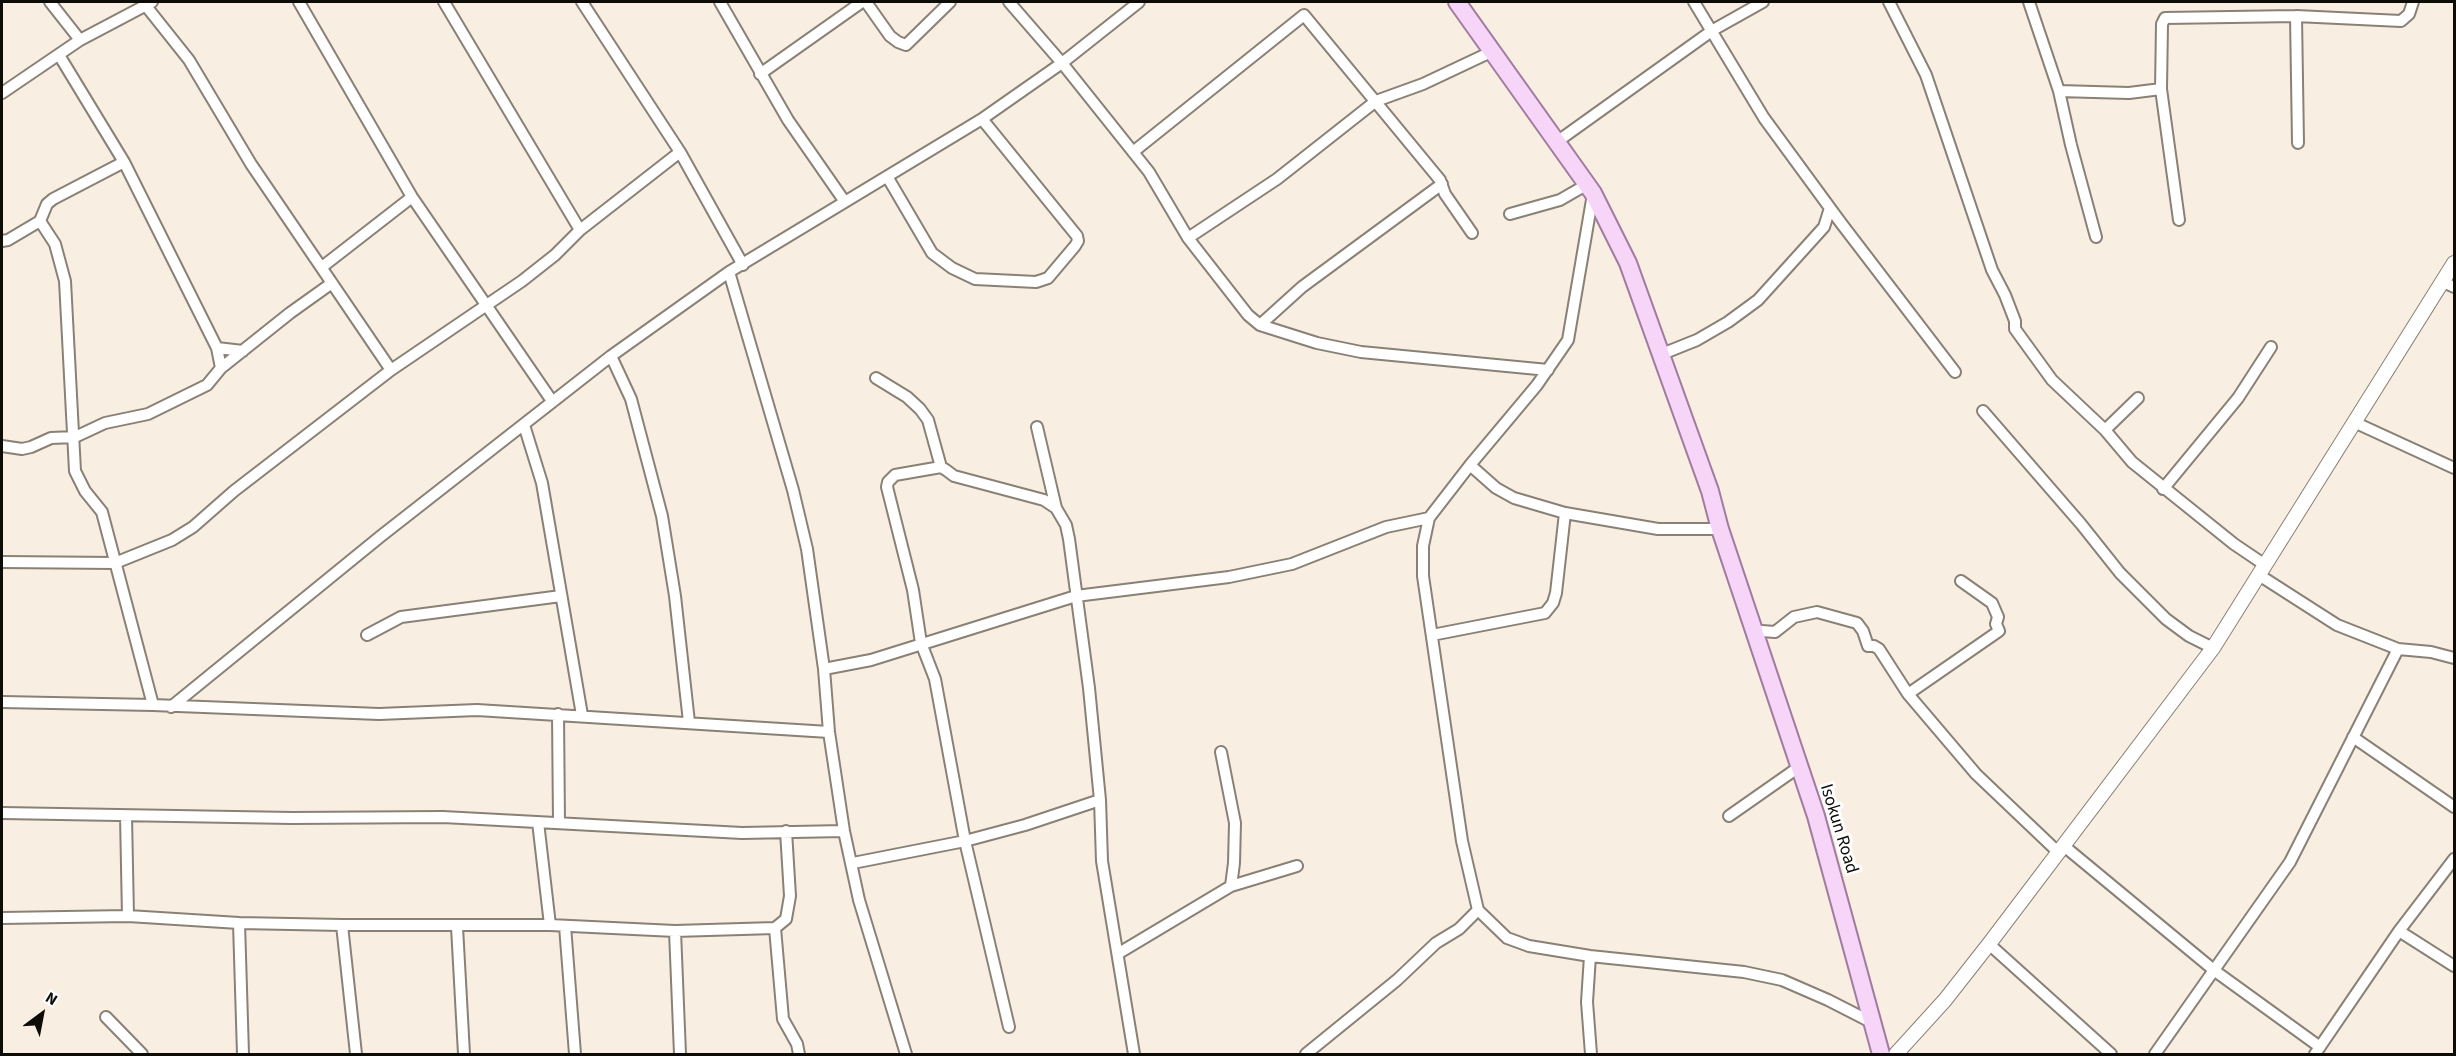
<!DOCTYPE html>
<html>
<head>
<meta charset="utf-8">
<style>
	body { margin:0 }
	#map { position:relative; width:2456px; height:1056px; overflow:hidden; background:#f8efe2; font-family:"Source Sans 3",sans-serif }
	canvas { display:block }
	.frame { position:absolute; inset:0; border:3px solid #0e0c07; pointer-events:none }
	.north { position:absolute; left:12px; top:984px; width:60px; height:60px; -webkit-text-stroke:4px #fefefe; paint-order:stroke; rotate:32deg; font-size:16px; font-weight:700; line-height:24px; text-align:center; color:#0e0c07 }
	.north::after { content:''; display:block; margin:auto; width:21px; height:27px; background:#0e0c07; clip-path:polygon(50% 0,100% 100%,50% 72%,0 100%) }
</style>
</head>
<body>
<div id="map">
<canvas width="2456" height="1056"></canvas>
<div class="frame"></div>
<div class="north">N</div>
</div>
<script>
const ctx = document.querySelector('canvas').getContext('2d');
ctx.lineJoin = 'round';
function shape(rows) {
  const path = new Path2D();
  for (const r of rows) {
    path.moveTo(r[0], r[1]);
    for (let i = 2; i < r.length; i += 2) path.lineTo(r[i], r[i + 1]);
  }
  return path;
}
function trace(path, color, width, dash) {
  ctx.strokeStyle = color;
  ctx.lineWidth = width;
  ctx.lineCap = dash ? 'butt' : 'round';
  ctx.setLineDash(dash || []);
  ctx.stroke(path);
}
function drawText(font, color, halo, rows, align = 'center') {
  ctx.font = font + ' "Source Sans 3",sans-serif';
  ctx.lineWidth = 6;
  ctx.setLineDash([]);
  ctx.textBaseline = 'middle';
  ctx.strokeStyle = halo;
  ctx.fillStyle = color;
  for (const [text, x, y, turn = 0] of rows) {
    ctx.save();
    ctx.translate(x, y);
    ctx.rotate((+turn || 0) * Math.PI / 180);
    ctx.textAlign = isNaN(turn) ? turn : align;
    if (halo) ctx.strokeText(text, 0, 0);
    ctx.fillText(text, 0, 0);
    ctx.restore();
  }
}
const minor = shape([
	[50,2,80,40],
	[299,2,412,197,552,401],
	[444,2,580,230],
	[582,2,680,152,743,265],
	[720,2,788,120,845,202],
	[866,2,890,36,898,42,906,45,950,2],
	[1009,2,1062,63,1149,172,1188,238,1248,315,1260,325,1317,343,1361,352,1548,370],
	[1694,2,1764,118,1841,223,1955,372],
	[1889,2,1926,75,1992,270,2005,295,2015,321,2015,329,2052,380,2105,430,2132,462,2234,544,2265,565],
	[2029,2,2059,91,2071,145,2096,237],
	[146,6,189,60,251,164,391,370],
	[2296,16,2298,143],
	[59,55,124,162,217,348,221,368],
	[760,74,862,2],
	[2059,91,2129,93,2161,89],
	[2,93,80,40,152,2],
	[1558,141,1713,30,1763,2],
	[1133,152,1304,15,1440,180,1445,194,1472,233],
	[888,178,932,253,952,268,975,279,1036,282,1048,278,1075,246,1078,241,1077,236,982,119],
	[1593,194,1568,340,1537,385,1470,465,1429,518,1423,546,1423,576,1462,841,1478,910,1507,938,1529,946,1590,956,1744,972,1782,980,1828,1000,1873,1023],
	[1510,214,1560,200,1586,185],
	[2179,220,2161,89,2162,24,2165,18,2296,16,2401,21,2409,14,2413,2],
	[40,221,55,244,65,281,75,471,85,491,102,512,153,705],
	[1188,238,1277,179,1376,101,1423,84,1493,51],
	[2,241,8,240,40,221,47,204,53,199,124,162],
	[322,267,412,197],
	[729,272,793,490,807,549,824,669,829,732,844,831,859,900,906,1054],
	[2443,282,2454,287],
	[1260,325,1302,287,1442,184],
	[217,348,243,351],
	[1662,354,1697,340,1728,322,1758,300,1824,227,1830,208],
	[611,356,631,399,662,516,675,596,689,722],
	[876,378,907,397,920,409,928,420,941,467,946,470,954,476,1044,500,1056,508],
	[1983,411,2081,524,2120,573,2166,619,2189,636,2213,648],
	[2356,423,2454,468],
	[524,425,542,483,582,715],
	[1037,427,1056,508,1066,525,1069,539,1089,688,1100,800,1102,861,1134,1054],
	[2105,430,2138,398],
	[2,446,22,449,31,447,51,438,75,437,105,423,148,414,207,385,221,368,290,313,332,283],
	[1470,465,1496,488,1514,498,1565,513,1658,529,1720,529],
	[941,467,895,475,888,482,887,487,913,590,921,643,935,679,965,841,1009,1027],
	[2163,489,2238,398,2271,347],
	[2,562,115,563,172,540,193,527,234,491,391,370,522,281,555,255,580,230,680,152],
	[2259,575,2337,625,2398,649,2431,652,2454,658],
	[1755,634,1762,631,1775,632,1794,617,1817,612,1857,623,1863,631,1868,646,1874,646,1879,649,1908,694,1976,774,2059,853],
	[367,635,401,617,561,596],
	[1432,635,1545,613,1553,603,1556,593,1565,513],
	[824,669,871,660,1076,596,1229,577,1292,564,1386,527,1429,518],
	[1908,694,1999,631,1996,624,1998,617,1992,603,1961,581],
	[2,702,153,705,379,714,477,710,829,732],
	[171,707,381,536,611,356,729,272,982,119,1062,63,1139,2],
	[558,714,559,822],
	[2353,737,2454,807],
	[1221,752,1235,823,1234,863,1231,886],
	[2,813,292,818,443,817,742,833,844,831],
	[126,816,128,916],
	[1729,816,1799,767],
	[538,822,550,925],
	[2064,846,2215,971,2320,1047],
	[853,863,965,841,1025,825,1100,800],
	[2,918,128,916,239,923,342,925,550,925,675,931,775,928,786,919,790,896,786,831],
	[239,923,243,1054],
	[342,925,356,1054],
	[565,926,575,1054],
	[457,927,464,1054],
	[775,928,783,1019,797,1044,799,1054],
	[675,931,680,1054],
	[2399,931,2454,966],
	[1989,944,2111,1054],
	[1119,953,1231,886,1297,866],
	[1590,956,1587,1002,1591,1054],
	[106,1017,142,1054],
	[1306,1054,1397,980,1436,943,1459,929,1478,910],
	[2155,1054,2290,862,2398,649],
	[2315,1054,2399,931,2454,859]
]);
const tertiary = shape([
	[1896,1054,1945,1000,1989,944,2213,648,2454,263]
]);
const primary = shape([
	[1457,2,1593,193,1628,263,1710,491,1720,529,1816,816,1881,1054]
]);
const streetNames = [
	["Isokun Road",1838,829,73]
];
trace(minor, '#898175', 14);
trace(tertiary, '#898175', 16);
trace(primary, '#a17ca1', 20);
trace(minor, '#fff', 10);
trace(tertiary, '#fff', 14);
trace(primary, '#f6d5f8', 16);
drawText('18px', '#0e0c07', '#fefefe', streetNames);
</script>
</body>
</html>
